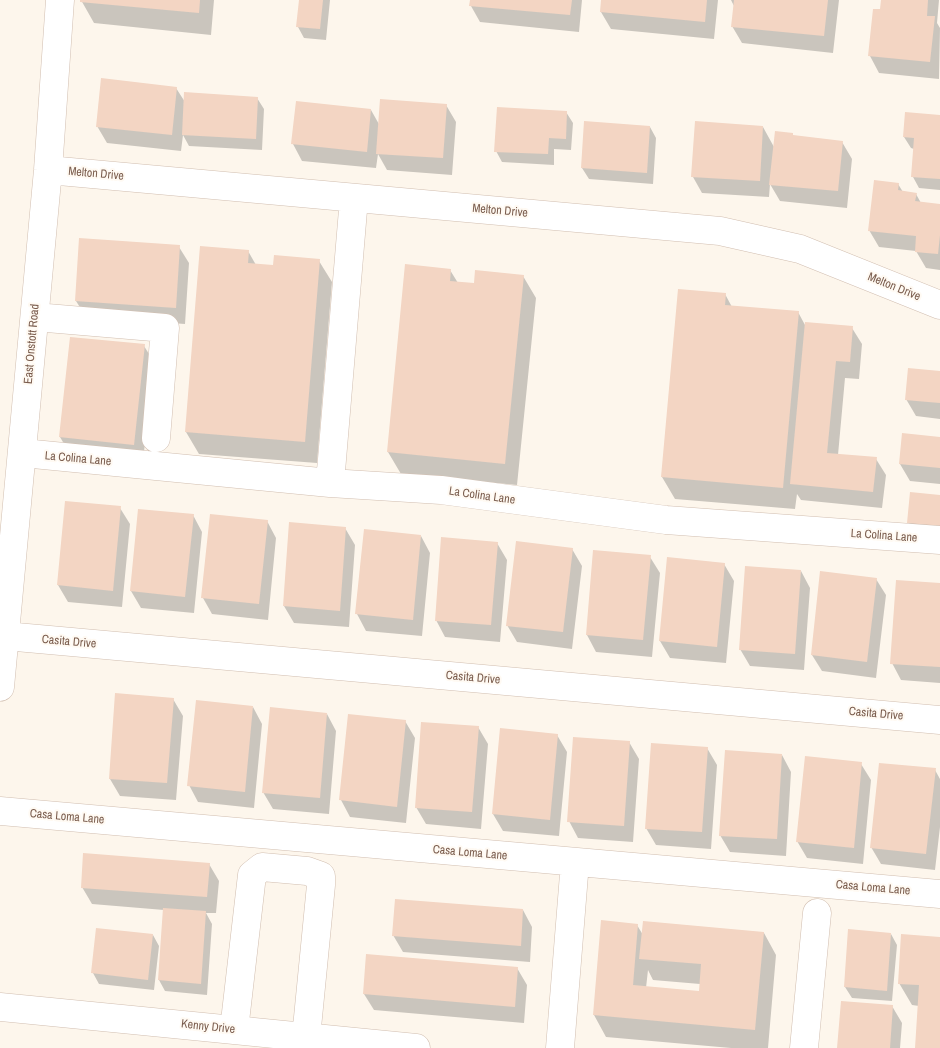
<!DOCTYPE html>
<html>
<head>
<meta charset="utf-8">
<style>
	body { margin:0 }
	canvas { display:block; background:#fdf6ec }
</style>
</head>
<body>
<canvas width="940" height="1048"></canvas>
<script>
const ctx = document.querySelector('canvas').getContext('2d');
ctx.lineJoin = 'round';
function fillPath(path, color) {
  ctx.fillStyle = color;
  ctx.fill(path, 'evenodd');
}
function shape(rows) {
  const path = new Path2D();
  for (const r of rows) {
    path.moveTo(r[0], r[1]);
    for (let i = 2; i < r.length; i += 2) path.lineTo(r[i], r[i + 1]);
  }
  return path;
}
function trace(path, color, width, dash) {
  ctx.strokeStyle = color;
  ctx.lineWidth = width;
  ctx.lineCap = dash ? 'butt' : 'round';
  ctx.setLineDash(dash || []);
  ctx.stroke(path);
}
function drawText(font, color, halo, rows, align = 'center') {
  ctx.font = font + ' "Archivo Narrow",sans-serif';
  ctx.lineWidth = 4;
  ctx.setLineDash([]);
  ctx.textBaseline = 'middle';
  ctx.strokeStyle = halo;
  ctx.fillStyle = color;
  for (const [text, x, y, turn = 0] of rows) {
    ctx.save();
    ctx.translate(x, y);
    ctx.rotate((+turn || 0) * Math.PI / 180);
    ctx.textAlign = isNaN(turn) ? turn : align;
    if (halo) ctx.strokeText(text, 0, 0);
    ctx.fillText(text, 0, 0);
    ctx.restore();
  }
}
const shadow = shape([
	[81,0,214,0,211,35,94,23],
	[300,0,330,0,326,40,304,38,298,27],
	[471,0,582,0,579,32,480,22,471,6],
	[602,0,718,0,714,39,611,29,601,12],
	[731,0,839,0,833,53,742,43,732,26,734,6],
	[882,0,939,0,937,23,940,28,939,79,879,73,870,56,881,11],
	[176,88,185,102,257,98,264,109,262,150,189,146,183,135,181,151,107,143,97,126],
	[446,105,456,122,452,175,387,170,378,154,376,168,302,161,293,144,371,110,380,126],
	[566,112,573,123,571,150,554,149,554,165,502,162,496,151],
	[940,116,940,190,919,188,913,177,914,149,911,148,904,137],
	[650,127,656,138,653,184,589,179,582,168],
	[763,127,774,147,794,137,842,142,852,159,847,208,780,201,770,184,769,197,702,193,693,177],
	[898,184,903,192,916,194,921,203,940,205,940,270,926,268,916,251,879,247,869,230],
	[179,247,189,263,185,324,86,317,76,301],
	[201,247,248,251,256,265,275,266,319,261,332,282,317,463,199,454,186,432],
	[450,270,458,283,475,284,523,276,536,298,517,485,401,474,388,452],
	[725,294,732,307,798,312,805,325,852,328,862,344,859,379,845,378,838,455,876,459,886,475,882,508,801,500,797,494,795,509,675,499,662,477],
	[144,346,154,362,143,461,70,454,60,437],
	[940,372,940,419,916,416,906,399],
	[940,438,940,484,910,481,900,464],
	[940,497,940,537,915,534,909,523],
	[120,508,130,524,122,607,68,602,58,585],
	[193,515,202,532,194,613,141,608,131,591],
	[267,521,276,538,268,620,212,614,203,598],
	[290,524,345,528,355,545,349,627,294,623,284,606],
	[421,536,430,553,422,636,366,631,357,614],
	[497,543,507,560,500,642,445,637,436,620],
	[572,549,582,566,572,649,517,642,507,625],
	[650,557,660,573,652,657,596,652,587,635],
	[724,564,734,581,726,663,670,658,660,641],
	[801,571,810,588,804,670,750,666,740,649],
	[876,579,886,595,876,678,822,671,812,655],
	[940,584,940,683,901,680,892,663],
	[173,699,183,716,176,800,120,796,110,779],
	[253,707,262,724,254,808,198,802,189,785],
	[327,714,336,731,329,814,273,809,263,792],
	[405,721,415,738,406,823,350,817,341,800],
	[478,727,488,744,481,829,426,824,416,807],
	[557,735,567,752,559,836,503,831,493,814],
	[629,742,639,759,633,842,578,838,569,821],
	[707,748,717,765,711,849,656,845,646,828],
	[782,755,791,772,786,856,730,852,720,835],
	[861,764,871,780,863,864,807,858,797,841],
	[935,770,940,779,940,827,935,870,881,864,871,847],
	[209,864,219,881,216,913,206,913,212,924,207,995,165,991,159,980,164,910,92,904,82,887],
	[523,910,532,927,530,962,403,952,393,935],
	[637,925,643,935,764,933,776,955,768,1048,731,1048,606,1037,594,1015],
	[648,970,653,980,700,984,700,992,646,988],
	[891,934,897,945,892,1001,852,998,845,987],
	[153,935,159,946,154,990,99,984,93,973],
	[940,938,940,1048,916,1048,919,1006,912,1005,899,983],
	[517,968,527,985,524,1023,374,1010,364,994],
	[892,1006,902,1023,900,1048,839,1048]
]);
const building = shape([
	[80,0,200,0,199,13,80,2],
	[299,0,323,0,320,29,296,27],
	[470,0,572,0,570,15,469,6],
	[601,0,707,0,705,22,600,12],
	[734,0,828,0,824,36,731,27],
	[881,0,928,0,927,16,935,16,930,62,868,56,873,9,880,9],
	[101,78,177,87,172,135,96,127],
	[184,92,258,97,256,139,182,135],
	[380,99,447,104,443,158,376,154],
	[296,101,371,109,367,152,291,144],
	[497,107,567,111,566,139,549,138,548,154,494,152],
	[905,112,940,115,940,179,911,177,914,138,903,137],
	[584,121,650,126,647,173,581,168],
	[695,121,763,126,760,181,691,177],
	[775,131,793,133,793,135,843,141,838,191,769,185],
	[874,180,899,183,898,190,917,193,915,201,940,204,940,235,938,254,915,252,916,236,868,231],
	[79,238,180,245,176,308,75,301],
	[200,246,249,250,248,263,273,265,274,255,320,259,305,442,185,432],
	[405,264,451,269,450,281,474,283,475,270,524,275,505,464,387,452],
	[678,289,726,293,725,305,799,311,783,488,661,477],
	[805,322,853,326,850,362,836,361,827,453,877,457,873,492,790,484],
	[70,337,145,344,134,445,59,437],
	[908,368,940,371,940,403,905,400],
	[902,433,940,437,940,468,899,464],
	[910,492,940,495,940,526,907,523],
	[65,501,121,506,113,591,57,585],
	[138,509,194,514,185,597,130,591],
	[210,514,268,520,259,604,201,598],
	[289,522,346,527,340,611,283,606],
	[364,529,421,535,413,620,355,614],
	[441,537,498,542,491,625,435,621],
	[516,541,573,548,563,632,506,626],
	[593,550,651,555,643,640,586,635],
	[667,557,725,563,717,647,659,641],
	[745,566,801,570,795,654,739,650],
	[820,571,877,578,867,662,811,655],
	[896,580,940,583,940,667,890,664],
	[115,693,174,698,167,783,109,779],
	[196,700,253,706,245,792,187,786],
	[270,707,327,713,320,798,262,793],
	[348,714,406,720,397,807,339,800],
	[421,722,479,726,472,812,415,808],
	[500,728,558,734,550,820,492,814],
	[573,737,630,741,624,826,567,822],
	[651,743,708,747,702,832,645,829],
	[725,750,782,754,777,839,719,836],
	[805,756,862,762,854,848,796,842],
	[879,763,936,768,926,854,870,848],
	[83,853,210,863,207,897,81,888],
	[395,899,523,909,521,946,392,936],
	[163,908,206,911,201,984,158,980],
	[601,920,638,924,633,985,699,991,701,964,639,959,643,921,764,932,755,1030,593,1015],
	[96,928,153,934,148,980,91,973],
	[848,929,891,933,887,991,844,987],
	[901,934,940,937,940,1048,915,1048,919,985,898,984],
	[366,954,518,967,515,1007,363,994],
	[841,1001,893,1005,890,1048,837,1048]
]);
const minor = shape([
	[48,170,720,231,800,249,940,305],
	[35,317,165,328,156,438],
	[23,453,330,483,441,490,666,520,940,540],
	[330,483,354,198],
	[5,636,940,720],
	[0,687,48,170,60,0],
	[0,811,940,894],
	[0,1007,416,1048],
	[234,1030,252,875,262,867,307,871,321,876,321,885,305,1048],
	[560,1048,575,862],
	[804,1048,817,913]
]);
const streetNames = [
	["Melton Drive",96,174,5],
	["Melton Drive",500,211,5],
	["Melton Drive",894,287,22],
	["East Onstott Road",32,344,-85],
	["La Colina Lane",78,459,5],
	["La Colina Lane",482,496,8],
	["La Colina Lane",884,536,4],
	["Casita Drive",69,642,5],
	["Casita Drive",473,678,5],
	["Casita Drive",876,714,5],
	["Casa Loma Lane",67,817,5],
	["Casa Loma Lane",470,853,5],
	["Casa Loma Lane",873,888,5],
	["Kenny Drive",208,1027,6]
];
fillPath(shadow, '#0003');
fillPath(building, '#f3d5c3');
trace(minor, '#d1beb0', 29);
trace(minor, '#fff', 28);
drawText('12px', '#7a5c4d', '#fffaf3', streetNames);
</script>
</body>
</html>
